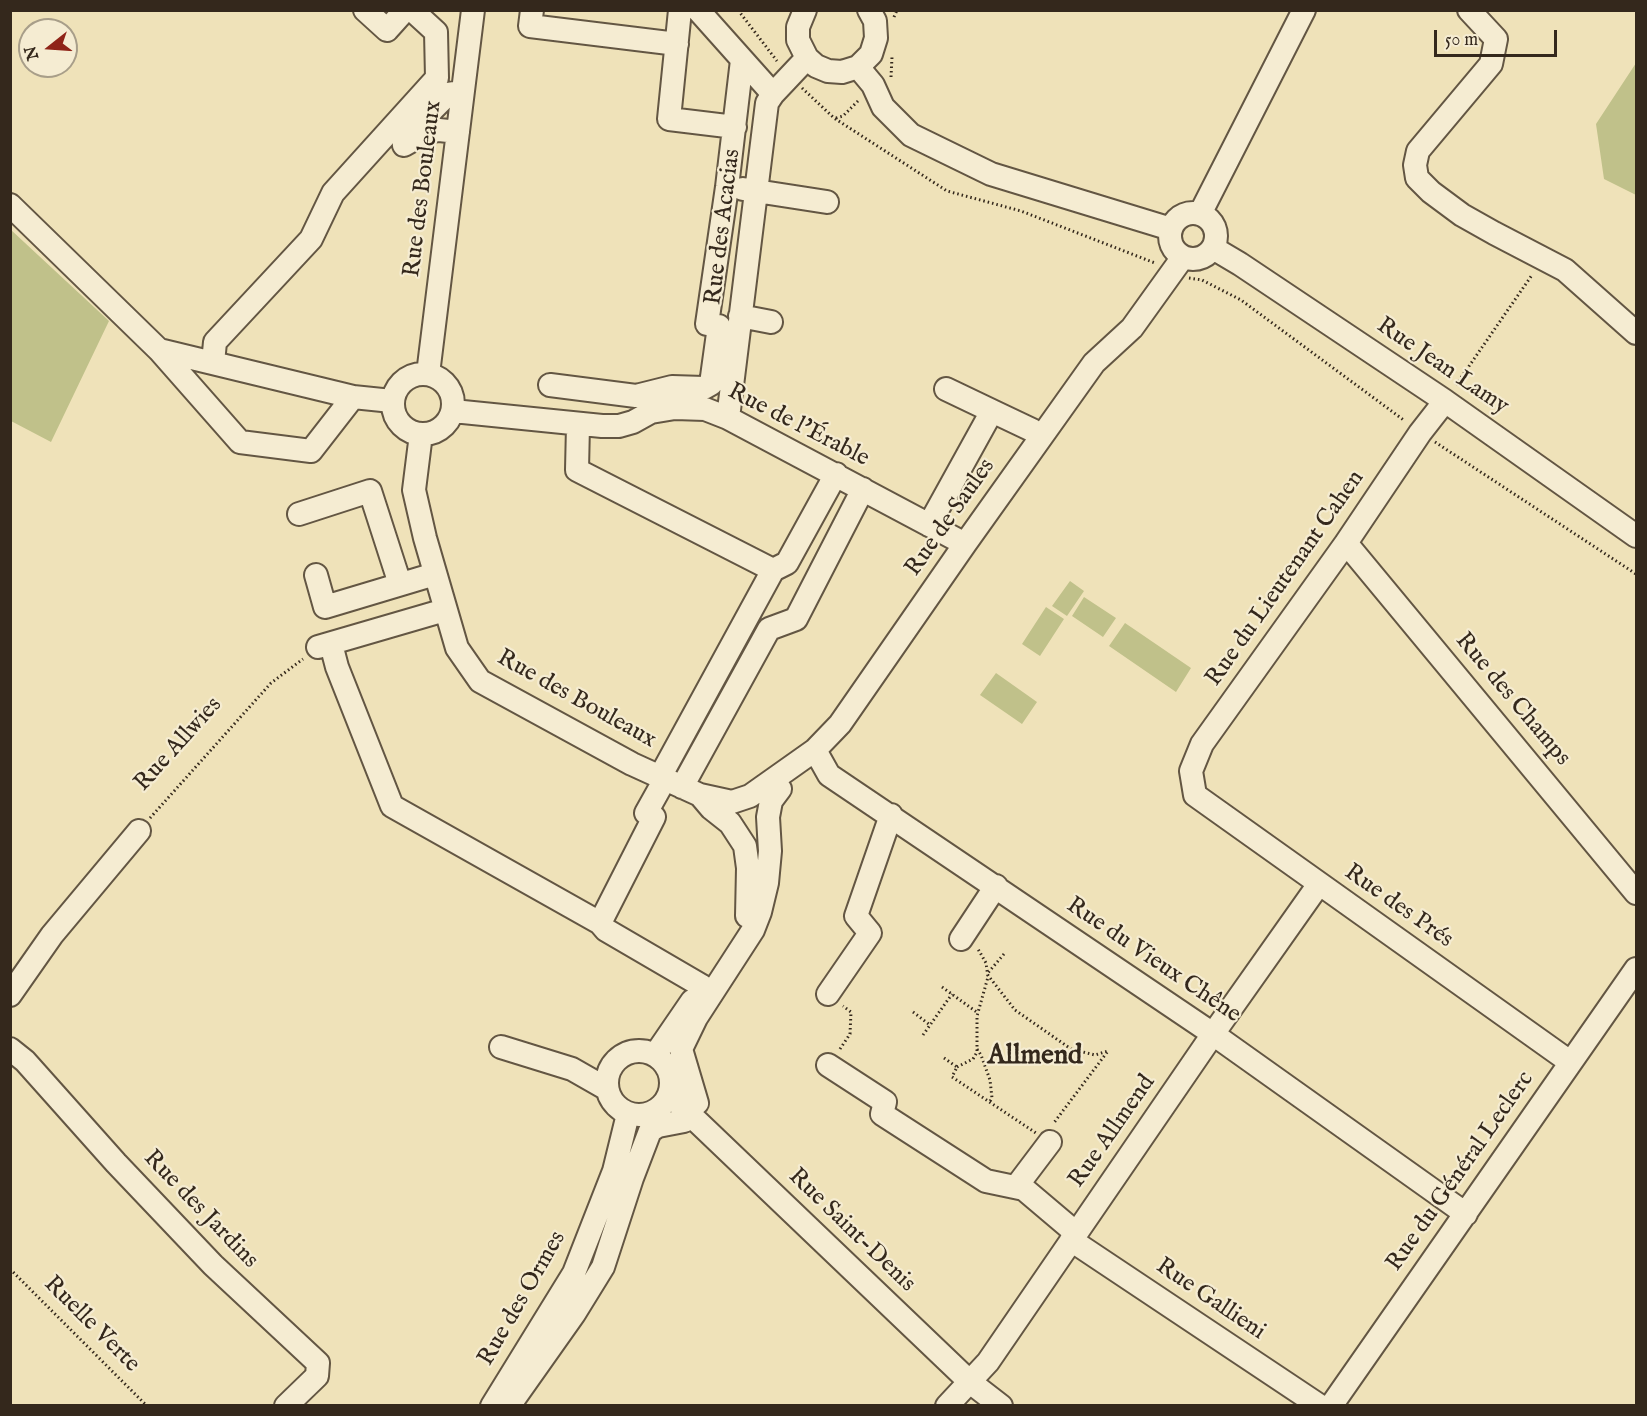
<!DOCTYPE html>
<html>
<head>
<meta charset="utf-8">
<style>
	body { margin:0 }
	#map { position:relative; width:1647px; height:1416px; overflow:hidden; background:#efe2b9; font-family:"IM FELL English",serif }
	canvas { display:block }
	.frame { position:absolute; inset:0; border:12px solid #34281c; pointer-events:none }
	.north { position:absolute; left:18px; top:18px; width:60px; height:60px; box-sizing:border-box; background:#f5ecd2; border:2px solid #a89e89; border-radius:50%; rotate:253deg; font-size:16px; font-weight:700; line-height:24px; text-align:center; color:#34281c }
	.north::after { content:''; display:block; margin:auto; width:21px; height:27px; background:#8f2418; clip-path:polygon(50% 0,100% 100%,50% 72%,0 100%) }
	.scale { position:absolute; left:1434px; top:30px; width:123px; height:27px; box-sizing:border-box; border:3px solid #34281c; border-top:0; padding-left:8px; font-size:18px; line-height:21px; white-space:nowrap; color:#34281c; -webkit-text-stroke:4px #f5ecd2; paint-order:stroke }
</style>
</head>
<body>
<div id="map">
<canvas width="1647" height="1416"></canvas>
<div class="frame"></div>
<div class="north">N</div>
<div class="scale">50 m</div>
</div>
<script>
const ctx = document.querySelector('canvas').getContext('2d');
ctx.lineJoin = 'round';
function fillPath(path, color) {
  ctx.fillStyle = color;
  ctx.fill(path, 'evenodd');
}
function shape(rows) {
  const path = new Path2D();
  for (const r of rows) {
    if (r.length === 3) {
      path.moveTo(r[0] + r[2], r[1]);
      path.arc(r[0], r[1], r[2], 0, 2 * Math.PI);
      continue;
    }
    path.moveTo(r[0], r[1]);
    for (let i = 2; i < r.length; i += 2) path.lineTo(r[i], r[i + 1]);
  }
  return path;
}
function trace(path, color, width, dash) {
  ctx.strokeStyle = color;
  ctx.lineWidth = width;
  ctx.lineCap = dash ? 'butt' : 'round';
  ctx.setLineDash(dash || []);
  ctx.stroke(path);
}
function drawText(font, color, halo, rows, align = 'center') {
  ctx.font = font + ' "IM FELL English",serif';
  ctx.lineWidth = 4.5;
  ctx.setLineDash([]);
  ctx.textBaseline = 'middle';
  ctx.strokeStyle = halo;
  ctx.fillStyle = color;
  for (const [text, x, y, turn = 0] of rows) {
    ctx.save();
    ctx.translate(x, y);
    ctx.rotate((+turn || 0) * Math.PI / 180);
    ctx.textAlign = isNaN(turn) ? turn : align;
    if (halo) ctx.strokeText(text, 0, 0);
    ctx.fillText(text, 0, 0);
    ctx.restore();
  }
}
const green = shape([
	[1636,63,1636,195,1604,179,1596,124],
	[10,229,109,321,51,442,11,421],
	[1070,581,1084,591,1067,616,1052,606],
	[1084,597,1116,618,1103,637,1072,616],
	[1046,607,1064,619,1040,656,1022,644],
	[1125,623,1191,668,1176,692,1109,646],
	[996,673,1037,702,1022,724,980,695]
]);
const path = shape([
	[738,10,777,61],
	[894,17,897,10],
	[891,77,892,57],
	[802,88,834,118,947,191,1021,211,1155,263],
	[836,118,843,116,858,101],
	[1189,278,1202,280,1241,300,1405,421],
	[1456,385,1532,275],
	[1435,442,1636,574],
	[150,818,271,683,303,659],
	[1004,954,987,974,1015,1010,1071,1049,1095,1055,1108,1051,1053,1124],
	[942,987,978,1013],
	[913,1012,930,1025],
	[923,1035,952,994],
	[840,1049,850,1034,851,1012,843,1006],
	[977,1049,981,1055,990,1080,992,1098,989,1103],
	[944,1058,957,1067,952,1077,1036,1133],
	[957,1067,973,1059,977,1052,977,1016,988,977,986,963,978,949],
	[10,1269,147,1406]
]);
const minor = shape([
	[365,10,387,30,405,10],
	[532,10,530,26,677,44],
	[680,10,669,119,735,127],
	[698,10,773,94],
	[805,10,798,27,798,40,807,58,816,66,828,71,842,72,858,67,871,54,876,38,875,21,869,10],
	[1469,10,1496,39,1491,64,1418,151,1415,165,1417,178,1431,192,1462,215,1494,233,1565,270,1636,333],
	[858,67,873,85,883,107,911,135,991,174,1171,229],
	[458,132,439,130,427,132,404,145,429,113,448,94,462,92],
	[743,189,827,202],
	[10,205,159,350,240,442,311,451,353,397],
	[1193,236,23],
	[1200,214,1304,10],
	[1213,248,1240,264,1445,401,1636,536],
	[740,316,771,322],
	[159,350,353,397,392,401],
	[213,363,215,342,311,239,333,193,437,78,436,32,412,10],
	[423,404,30],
	[428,374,473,10],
	[550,385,636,396,672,387,704,388,711,384,719,326,707,324,727,187,742,60],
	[946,389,992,411],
	[1445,401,1420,433,1346,543,1202,744,1191,771,1195,795,1570,1062],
	[453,411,602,426,619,426,633,422,651,412,675,408,705,409,728,418,965,544],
	[728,418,767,103,773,94,807,58],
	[578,425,577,470,773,570,787,563,836,474],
	[421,434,414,490,425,538,457,648,480,681,632,764,700,795,732,802,750,796,815,750,840,724,965,544,1094,363,1132,328,1183,257],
	[299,514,370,491,400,584],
	[929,525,992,411,1032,430,1041,437],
	[1346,543,1636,893],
	[316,575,325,607,435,574],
	[331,644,337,667,392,806,600,923,606,930,702,986],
	[318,647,445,610],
	[815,750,829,775,1213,1034,1466,1214],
	[660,777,773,570],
	[682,787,769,629,796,619,863,489],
	[700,795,711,808,730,823,745,846,748,868,747,916],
	[646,813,665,779],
	[600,923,654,817],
	[961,939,996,886],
	[828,994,870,933,856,916,891,815],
	[10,995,52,935,139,831],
	[501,1047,572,1069,607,1089],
	[10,1049,25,1061,116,1163,213,1265,318,1363,317,1376,286,1406],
	[639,1083,32],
	[655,1055,692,1001],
	[828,1065,885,1102,882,1114,986,1181,1024,1189,1076,1233],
	[671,1089,680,1105,970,1382,1001,1406],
	[1016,1187,1050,1142],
	[1071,1240,1320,1406],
	[492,1406,574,1273,614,1171,628,1114],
	[509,1406,574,1314,603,1267,632,1178,650,1131,658,1126,684,1121,686,1111,697,1103,681,1049,696,1018,753,930,760,912,767,883,770,851,768,817,771,801,780,789],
	[947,1406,988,1362,1213,1034,1319,884],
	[1331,1406,1636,969]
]);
const streetNames = [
	["Rue des Bouleaux",424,189,-83],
	["Rue des Acacias",724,227,-83],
	["Rue Jean Lamy",1442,367,34],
	["Rue de l'Érable",798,426,27],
	["Rue de Saules",951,518,-55],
	["Rue du Lieutenant Cahen",1286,579,-55],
	["Rue des Bouleaux",576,700,29],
	["Rue des Champs",1512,700,50],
	["Rue Allwies",179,745,-48],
	["Rue des Prés",1398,907,35],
	["Rue du Vieux Chêne",1153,961,34],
	["Rue Allmend",1113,1132,-55],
	["Rue du Général Leclerc",1461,1172,-55],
	["Rue des Jardins",200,1210,46],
	["Rue Saint-Denis",851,1231,44],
	["Rue des Ormes",523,1299,-60],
	["Rue Gallieni",1210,1300,34],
	["Ruelle Verte",91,1325,45]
];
const quarterNames = [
	["Allmend",1035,1057]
];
fillPath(green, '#c0c18a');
trace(minor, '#635643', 26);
trace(path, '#34281c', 3, [1.5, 3]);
trace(minor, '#f5ecd2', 22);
drawText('24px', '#34281c', '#f5ecd2', streetNames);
drawText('bold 27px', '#34281c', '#f5ecd2', quarterNames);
</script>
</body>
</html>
